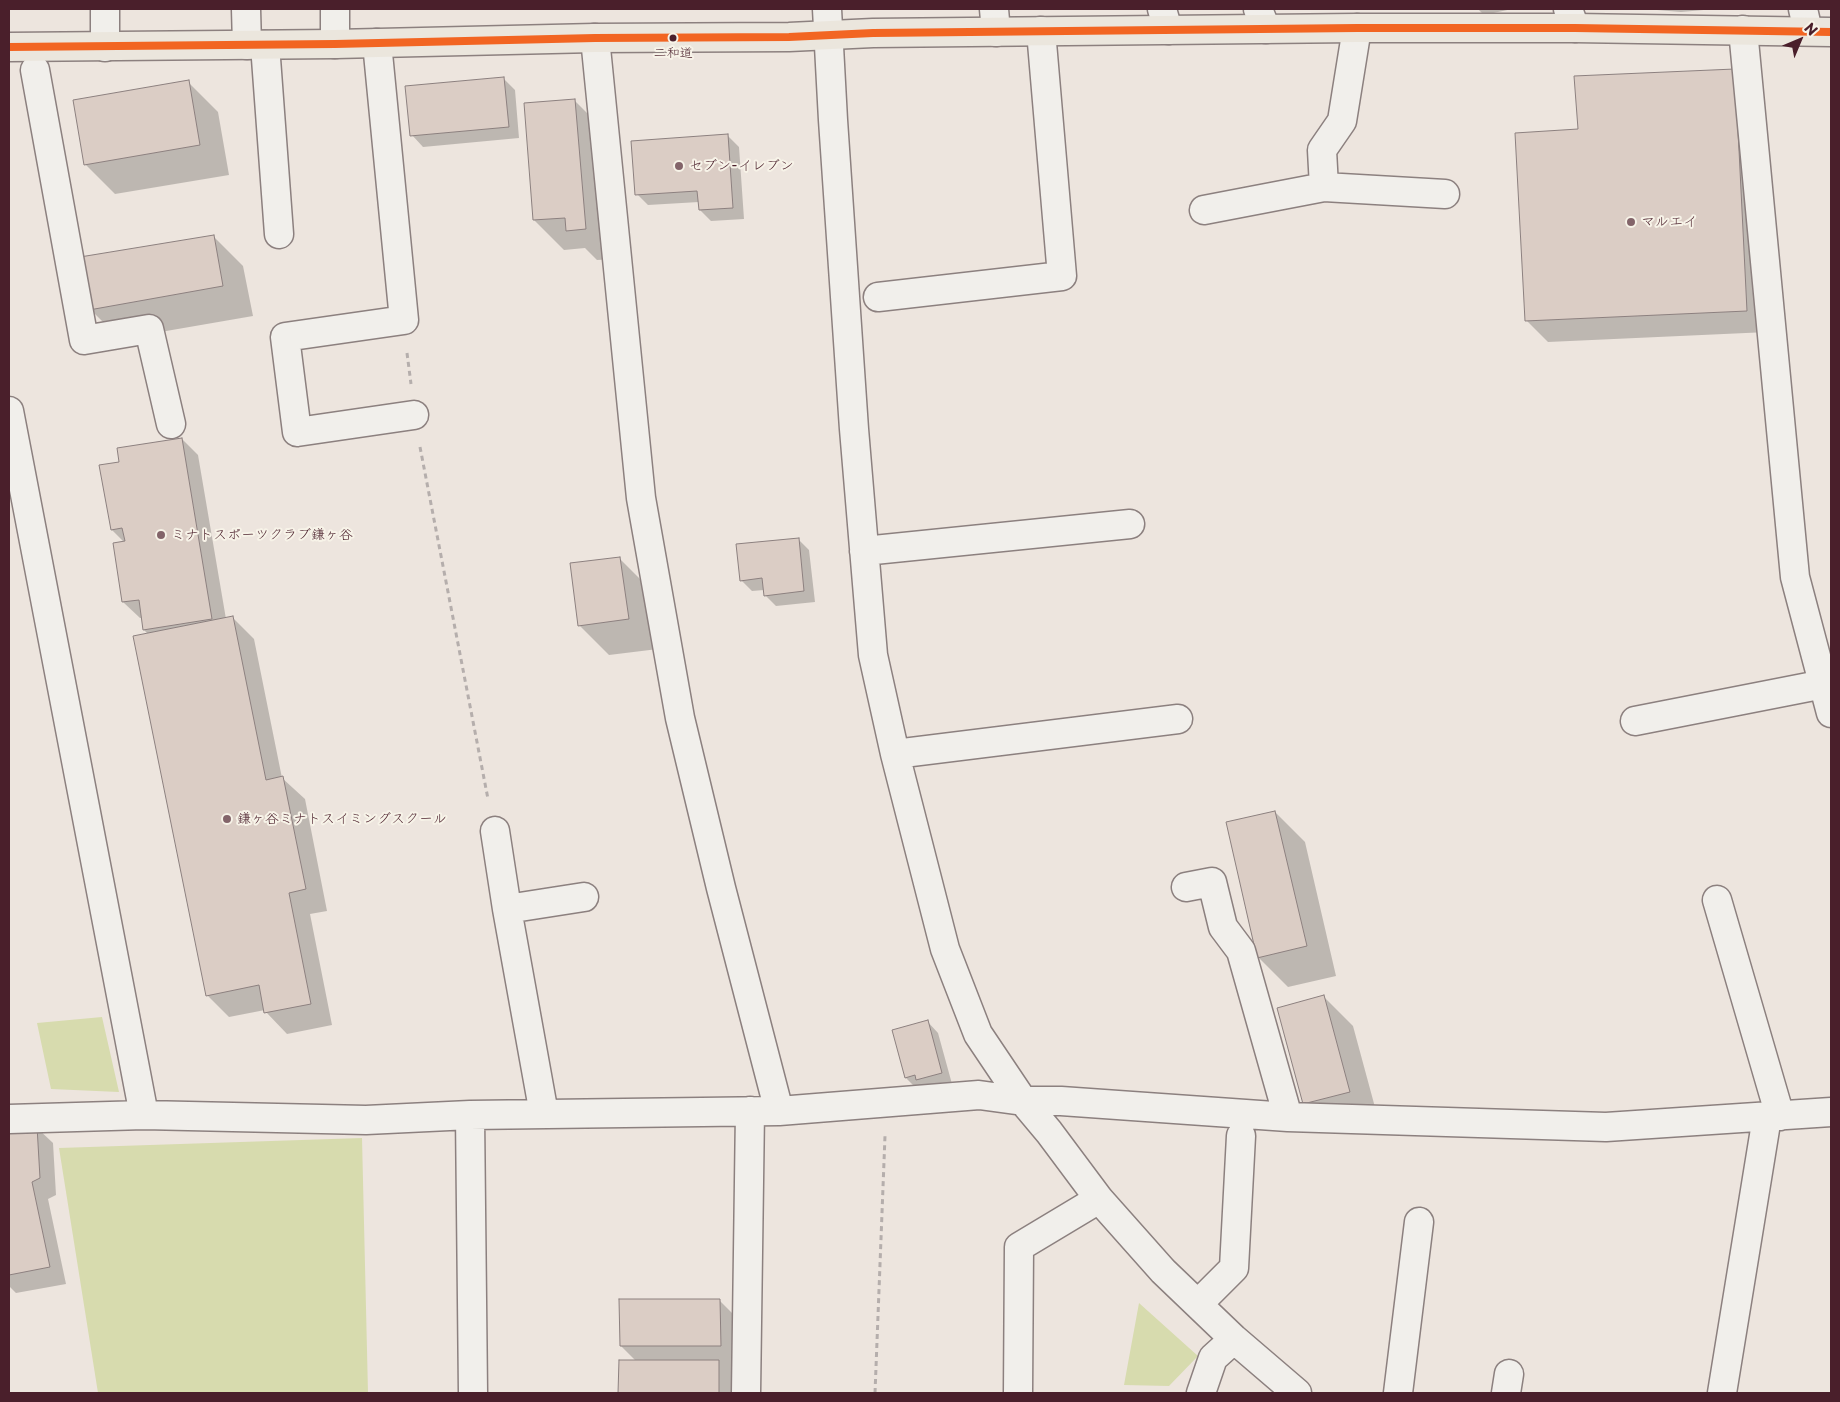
<!DOCTYPE html>
<html>
<head>
<meta charset="utf-8">
<style>
	body { margin:0 }
	#map { position:relative; width:1840px; height:1402px; overflow:hidden; background:#ede5de; font-family:"Playpen Sans",sans-serif }
	canvas { display:block }
	.frame { position:absolute; inset:0; border:10px solid #4a1f2b; pointer-events:none }
	.north { position:absolute; left:1775px; top:15px; width:50px; height:50px; -webkit-text-stroke:4px #f7f3e8; paint-order:stroke; rotate:45deg; font-size:14px; font-weight:700; line-height:20px; text-align:center; color:#4a1f2b }
	.north::after { content:''; display:block; margin:auto; width:18px; height:22px; background:#4a1f2b; clip-path:polygon(50% 0,100% 100%,50% 72%,0 100%) }
</style>
</head>
<body>
<div id="map">
<canvas width="1840" height="1402"></canvas>
<div class="frame"></div>
<div class="north">N</div>
</div>
<script>
const ctx = document.querySelector('canvas').getContext('2d');
ctx.lineJoin = 'round';
function fillPath(path, color) {
  ctx.fillStyle = color;
  ctx.fill(path, 'evenodd');
}
function shape(rows) {
  const path = new Path2D();
  for (const r of rows) {
    path.moveTo(r[0], r[1]);
    for (let i = 2; i < r.length; i += 2) path.lineTo(r[i], r[i + 1]);
  }
  return path;
}
function trace(path, color, width, dash) {
  ctx.strokeStyle = color;
  ctx.lineWidth = width;
  ctx.lineCap = dash ? 'butt' : 'round';
  ctx.setLineDash(dash || []);
  ctx.stroke(path);
}
function drawText(font, color, halo, rows, align = 'center') {
  ctx.font = font + ' "Playpen Sans","Klee One",sans-serif';
  ctx.lineWidth = 4;
  ctx.setLineDash([]);
  ctx.textBaseline = 'middle';
  ctx.strokeStyle = halo;
  ctx.fillStyle = color;
  for (const [text, x, y, turn = 0] of rows) {
    ctx.save();
    ctx.translate(x, y);
    ctx.rotate((+turn || 0) * Math.PI / 180);
    ctx.textAlign = isNaN(turn) ? turn : align;
    if (halo) ctx.strokeText(text, 0, 0);
    ctx.fillText(text, 0, 0);
    ctx.restore();
  }
}
const green = shape([
	[102,1017,119,1092,51,1089,37,1023],
	[362,1138,368,1393,98,1393,59,1148],
	[1139,1303,1198,1356,1169,1386,1124,1385]
]);
const shadow = shape([
	[1478,9,1512,9,1484,15],
	[1645,9,1715,9,1681,12],
	[503,78,515,90,519,138,423,147,412,135],
	[188,82,218,112,229,175,115,194,85,164],
	[1756,92,1768,332,1548,342,1526,320,1579,131],
	[575,101,605,131,615,259,597,260,585,248,564,250,534,220],
	[728,136,739,147,744,219,711,221,700,210,699,202,648,205,637,194],
	[213,236,243,266,253,316,120,339,90,309],
	[182,439,198,455,226,619,232,617,254,639,282,778,305,799,327,911,310,914,332,1025,287,1034,266,1012,265,1010,229,1017,207,995,148,634,144,630,143,618,140,618,123,602,124,542,112,530,121,463],
	[798,539,809,550,815,602,776,606,765,595,764,590,752,591,741,580],
	[619,558,649,588,658,649,609,655,579,625],
	[1275,812,1305,842,1336,976,1288,987,1258,957],
	[1323,996,1353,1026,1379,1122,1334,1134,1304,1104],
	[927,1021,938,1033,952,1084,917,1089,906,1078],
	[36,1127,53,1143,56,1195,48,1199,66,1284,16,1293,9,1286,9,1128],
	[719,1300,749,1330,748,1393,620,1393,620,1361,636,1361,621,1346]
]);
const building = shape([
	[1735,69,1747,311,1525,321,1515,133,1578,129,1574,76,1735,69],
	[504,77,509,127,410,136,405,86,504,77],
	[189,80,200,145,84,165,73,100,189,80],
	[575,99,586,229,566,231,565,218,533,220,524,103,575,99],
	[728,134,733,208,699,210,697,191,635,195,631,141,728,134],
	[214,235,223,286,89,310,80,257,214,235],
	[182,438,212,619,143,630,139,600,122,602,113,543,125,541,122,528,111,530,99,465,119,462,117,448,182,438],
	[799,538,804,591,764,596,762,578,740,581,736,544,799,538],
	[620,557,629,619,578,626,570,563,620,557],
	[233,616,266,780,283,776,306,889,289,893,311,1004,264,1013,259,985,206,996,133,636,233,616],
	[1275,811,1307,946,1257,958,1226,822,1275,811],
	[1324,995,1350,1092,1303,1104,1277,1008,1324,995],
	[928,1020,942,1073,916,1080,915,1075,905,1078,892,1030,928,1020],
	[37,1126,40,1178,32,1182,50,1267,9,1275,9,1127,37,1126],
	[619,1299,720,1299,721,1346,620,1346,619,1299],
	[619,1360,719,1360,719,1393,618,1393,619,1360]
]);
const path = shape([
	[407,353,411,384],
	[420,447,488,799],
	[875,1393,885,1136]
]);
const minor = shape([
	[246,9,247,45],
	[335,9,335,44],
	[827,9,833,120,854,429,873,655,895,754,945,949,978,1034,1023,1101,1049,1132,1099,1199,1163,1271,1234,1339,1297,1393],
	[994,9,996,32],
	[1162,9,1168,30],
	[1258,9,1266,29],
	[1568,9,1575,28],
	[1803,9,1808,31],
	[1743,30,1795,577,1831,713],
	[595,38,641,498,680,718,721,888,779,1111],
	[377,43,404,320,285,337,297,432,414,415],
	[265,45,279,234],
	[105,47,105,9],
	[35,70,84,340,149,329,171,424],
	[1324,187,1322,150,1342,121,1357,28],
	[1204,210,1324,187,1445,194],
	[878,297,1062,276,1041,31],
	[9,411,144,1115],
	[864,551,1130,524],
	[1635,721,1824,684],
	[895,754,1178,719],
	[495,831,507,909,544,1114],
	[1186,887,1212,882,1223,927,1241,951,1288,1117],
	[1717,900,1780,1116],
	[507,909,584,897],
	[470,1115,473,1393],
	[9,1119,144,1115,366,1120,470,1115,779,1111,979,1095,1023,1101,1061,1101,1288,1117,1606,1127,1831,1112],
	[1198,1304,1234,1268,1241,1136],
	[746,1393,750,1111],
	[1018,1393,1019,1247,1099,1199],
	[1201,1393,1213,1358,1234,1339],
	[1398,1393,1419,1222],
	[1506,1393,1509,1374],
	[1722,1393,1767,1117]
]);
const major = shape([
	[9,47,335,44,595,38,789,37,873,33,1357,28,1575,28,1831,32]
]);
const bus1 = shape([
	[9,47,335,44,595,38,789,37,873,33,1357,28,1575,28,1831,32]
]);
const markers = [
	[673,38,4.5,"#4a1f2b"],
	[679,166,5,"#83646a"],
	[1631,222,5,"#83646a"],
	[161,535,5,"#83646a"],
	[227,819,5,"#83646a"]
];
const busNames = [
	["二和道",673,53]
];
const poiNames = [
	["セブン-イレブン",689,166],
	["マルエイ",1641,222],
	["ミナトスポーツクラブ鎌ヶ谷",171,535],
	["鎌ヶ谷ミナトスイミングスクール",237,819]
];
fillPath(green, '#d7dbae');
fillPath(shadow, '#0003');
fillPath(building, '#dbcdc5');
trace(building, '#8c807f', 1);
trace(minor, '#8c807f', 31);
trace(major, '#8c807f', 31);
trace(path, '#b5aeac', 3, [5, 4]);
trace(minor, '#f1efeb', 28);
trace(major, '#ebe6dd', 28);
trace(bus1, '#f26522', 8);
for (const [x, y, r, color] of markers) {
  const dot = new Path2D();
  dot.arc(x, y, r, 0, 2 * Math.PI);
  ctx.fillStyle = color;
  ctx.fill(dot);
  trace(dot, '#f7f3e8', 2);
}
drawText('13px', '#4a1f2b', '#f7f3e8', busNames);
drawText('14px', '#4a1f2b', '#f7f3e8', poiNames, 'left');
</script>
</body>
</html>
